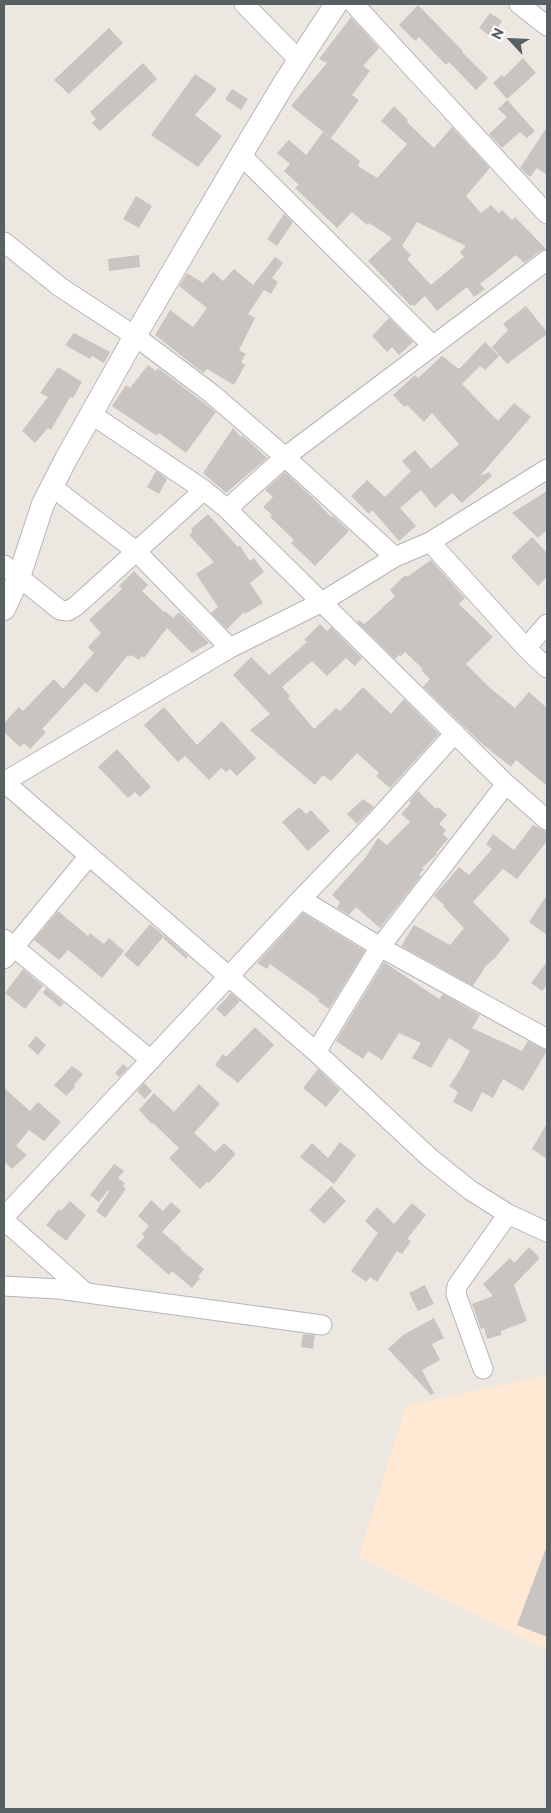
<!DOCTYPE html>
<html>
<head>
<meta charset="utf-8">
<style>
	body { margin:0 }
	#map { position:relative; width:551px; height:1813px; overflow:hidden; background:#ede7e1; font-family:Commissioner,sans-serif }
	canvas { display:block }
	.frame { position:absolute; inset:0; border:5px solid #596063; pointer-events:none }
	.north { position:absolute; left:486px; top:15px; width:50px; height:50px; -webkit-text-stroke:4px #fff; paint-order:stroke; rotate:295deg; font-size:14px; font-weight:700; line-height:20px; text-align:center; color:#596063 }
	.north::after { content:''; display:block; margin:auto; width:18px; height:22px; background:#596063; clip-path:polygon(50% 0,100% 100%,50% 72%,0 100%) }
</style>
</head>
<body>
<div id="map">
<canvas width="551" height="1813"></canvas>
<div class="frame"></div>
<div class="north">N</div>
</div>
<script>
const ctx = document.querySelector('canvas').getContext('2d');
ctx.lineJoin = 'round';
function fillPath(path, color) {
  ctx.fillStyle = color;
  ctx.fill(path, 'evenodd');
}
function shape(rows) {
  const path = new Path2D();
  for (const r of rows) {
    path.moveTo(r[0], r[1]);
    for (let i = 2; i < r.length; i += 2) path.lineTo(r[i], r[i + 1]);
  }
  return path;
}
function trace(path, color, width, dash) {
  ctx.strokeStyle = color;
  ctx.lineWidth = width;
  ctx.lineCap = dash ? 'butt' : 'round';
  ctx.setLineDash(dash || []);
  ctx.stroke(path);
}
const commercial = shape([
	[547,1375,547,1650,359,1557,406,1406]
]);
const building = shape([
	[418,5,463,51,462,52,488,78,476,90,449,62,446,65,419,37,415,41,399,25],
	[490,13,502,21,492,37,479,28],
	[351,17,379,48,363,66,370,71,352,95,359,100,331,138,291,106,327,63,319,59],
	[109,28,123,43,69,94,54,80],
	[523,58,536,73,507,99,493,83,502,75,504,77],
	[143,63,157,79,100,131,92,123,96,119,90,112],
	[195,74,217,89,195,115,222,136,198,167,151,135],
	[232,89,248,99,241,110,225,99],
	[507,100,535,131,527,138,520,132,502,148,489,134,507,117,498,109],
	[394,106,408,120,407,122,434,148,452,127,490,168,466,196,481,213,491,205,499,213,502,210,512,220,515,217,546,249,540,251,524,263,516,255,480,284,485,289,474,297,467,287,437,311,425,296,414,306,413,304,411,306,368,261,392,238,369,223,367,225,352,212,337,228,295,188,299,185,284,171,290,164,277,153,289,140,306,155,323,132,360,161,358,166,377,178,407,144,381,121],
	[417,222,466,246,460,252,464,257,431,285,407,259,411,255,402,246],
	[547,127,547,175,537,168,530,177,520,168],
	[136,196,152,206,139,228,123,219],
	[284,214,293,222,277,246,267,239],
	[139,255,140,267,109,271,108,259],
	[275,257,283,263,272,278,278,282,271,294,264,290,248,314,255,318,239,350,246,354,241,362,245,365,234,385,207,369,203,373,155,335,170,310,193,327,207,308,179,286,187,273,203,283,213,272,223,281,234,269,253,285],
	[526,306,547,332,547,334,507,364,492,347,508,330,503,324],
	[389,318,413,342,399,355,392,347,387,352,372,336],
	[74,333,110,352,104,363,92,356,90,359,65,345],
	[485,342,499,356,485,370,480,366,462,384,498,421,514,403,531,417,480,476,489,472,492,476,462,503,452,493,435,508,421,490,400,508,416,526,399,541,372,510,369,514,351,496,367,480,385,497,411,471,402,461,415,450,431,469,459,444,432,413,424,422,407,405,404,407,393,395,415,375,418,378,442,356,459,369],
	[148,365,156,371,158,368,216,412,186,453,159,433,157,436,112,406,126,385,130,388],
	[58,367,82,382,73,398,70,397,51,430,48,428,35,443,22,431,48,397,40,393],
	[233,428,241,437,242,435,267,458,226,493,203,473],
	[156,471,167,479,159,494,147,487],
	[285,472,314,499,331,517,333,516,349,531,315,566,291,543,294,540,270,517,272,515,263,507,273,497,265,490],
	[547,491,547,530,538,538,512,513],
	[208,514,238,547,240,546,250,561,254,558,264,572,250,583,263,603,245,614,244,612,227,629,211,613,218,607,196,574,214,562,189,535,193,531,191,529],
	[532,537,547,553,547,577,538,586,511,557],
	[431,560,465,598,459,604,493,637,466,664,490,688,515,708,529,692,547,708,547,786,516,760,511,767,480,742,423,687,430,679,421,670,423,669,405,652,401,656,399,655,395,659,357,622,359,620,364,624,368,621,395,596,390,590,405,575,407,577],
	[134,571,148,585,142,591,164,612,165,611,173,618,179,612,209,643,192,653,167,628,144,658,142,656,139,660,131,655,130,657,128,655,97,693,85,683,42,729,46,732,30,749,24,743,20,747,4,732,4,723,19,707,23,711,54,679,63,689,94,653,88,647,101,633,89,620,122,589,119,586],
	[320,624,327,631,331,627,362,658,355,666,346,658,327,676,312,661,282,687,290,696,288,698,314,729,336,708,340,711,363,687,391,714,404,699,439,734,390,788,376,776,379,773,357,753,331,781,323,775,315,785,250,730,270,714,233,675,251,657,269,675,307,642,304,640],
	[164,707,197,745,222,721,256,758,237,776,230,769,226,772,221,768,209,780,185,756,178,762,144,725],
	[117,749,151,787,140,797,135,792,128,798,98,767],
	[418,791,436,809,438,807,447,815,439,824,446,830,443,834,448,839,436,853,437,854,422,868,424,869,419,875,421,876,380,928,356,907,349,915,337,908,340,902,332,895,365,858,378,838,387,845,410,822,401,814,411,803,409,801],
	[363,799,374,807,357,824,347,814],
	[299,807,306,814,311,810,330,831,308,851,282,822],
	[533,825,547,832,547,841,517,879,503,869,473,902,510,939,496,957,485,967,473,986,401,946,414,925,450,945,464,928,443,906,444,905,434,896,459,867,469,875,492,849,486,844,493,834,514,850],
	[547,895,547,935,529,922],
	[58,911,88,936,90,933,104,944,109,938,124,951,102,978,68,950,59,960,34,940],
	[303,913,365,951,329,1009,318,1001,319,999,270,964,267,969,257,963],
	[150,924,164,936,138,967,124,955],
	[165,936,188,956,186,959,163,938],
	[384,962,439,999,443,994,480,1015,472,1028,522,1051,528,1041,547,1051,523,1091,503,1079,493,1098,482,1092,472,1112,453,1102,458,1092,449,1086,458,1073,470,1051,449,1038,431,1068,412,1058,421,1043,399,1033,382,1060,368,1051,363,1059,336,1041],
	[547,962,547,985,542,991,531,983],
	[23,969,43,986,25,1009,5,993],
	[46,988,64,1003,60,1007,43,993],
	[231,993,240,1001,225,1017,216,1009],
	[255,1027,274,1045,238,1083,215,1065,223,1054,226,1057],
	[36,1036,46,1045,38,1055,28,1046],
	[123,1064,128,1068,119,1077,115,1073],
	[72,1066,83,1074,74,1085,75,1087,66,1096,54,1085],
	[318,1069,340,1090,326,1107,303,1088],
	[144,1083,152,1091,145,1099,137,1091],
	[199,1084,220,1104,194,1133,215,1152,224,1143,236,1154,209,1183,207,1182,200,1189,169,1158,179,1148,153,1123,152,1124,139,1110,154,1093,174,1112],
	[4,1088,30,1111,38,1102,61,1122,44,1141,29,1130,16,1146,27,1155,12,1169,4,1161],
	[547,1123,547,1159,532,1149],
	[340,1142,356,1155,334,1184,300,1157,312,1143,328,1158],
	[114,1164,124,1171,118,1178,125,1183,123,1186,126,1189,105,1218,96,1211,109,1192,108,1190,99,1202,90,1195],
	[331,1186,346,1201,324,1224,309,1210],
	[151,1200,163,1211,171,1202,181,1211,162,1232,181,1248,180,1249,204,1269,198,1277,200,1278,192,1288,172,1271,169,1275,136,1246,145,1237,142,1234,149,1226,138,1216],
	[70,1201,86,1215,66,1241,46,1225,59,1209,61,1211],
	[412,1203,426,1215,407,1239,411,1241,402,1254,397,1251,377,1282,370,1277,366,1282,351,1271,378,1233,365,1221,377,1207,394,1224],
	[529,1247,540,1258,514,1285,527,1321,501,1331,501,1335,487,1339,484,1328,481,1329,472,1304,493,1296,483,1284,510,1258,514,1263],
	[425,1285,434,1304,418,1311,409,1293],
	[434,1318,444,1338,432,1344,440,1360,422,1370,434,1393,431,1395,388,1349,403,1335],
	[303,1334,315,1335,313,1349,301,1347],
	[546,1548,547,1549,547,1637,517,1625]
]);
const minor = shape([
	[244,4,299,60],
	[354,4,547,214],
	[519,4,547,26],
	[241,155,432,345],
	[4,242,60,287,135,336,212,394,285,457,395,557],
	[91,414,204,490,227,509,506,784,547,820],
	[51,486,136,551,230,648],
	[227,509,285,457,547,260],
	[430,542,526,648,547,668],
	[4,565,60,610,68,611,76,606,204,490],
	[526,648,547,624],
	[4,782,316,1052,430,1158,470,1190,508,1214,547,1232],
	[4,782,230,648,322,602,395,557,430,542,547,469],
	[301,899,380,947,547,1039],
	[4,939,151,1060],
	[4,959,89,856],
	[316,1052,380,947,506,784],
	[4,1217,301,899,376,821,455,733],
	[4,1220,86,1293],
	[4,1286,58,1289,322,1325],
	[483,1369,456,1294,457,1286,508,1214]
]);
const tertiary = shape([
	[4,609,19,577,43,504,66,459,135,336,241,155,285,82,336,4]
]);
fillPath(commercial, '#ffe9d4');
fillPath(building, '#cac4c0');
trace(minor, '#b2b6b9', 21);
trace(tertiary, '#b2b6b9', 24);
trace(minor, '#fff', 19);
trace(tertiary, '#fff', 22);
</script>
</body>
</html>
